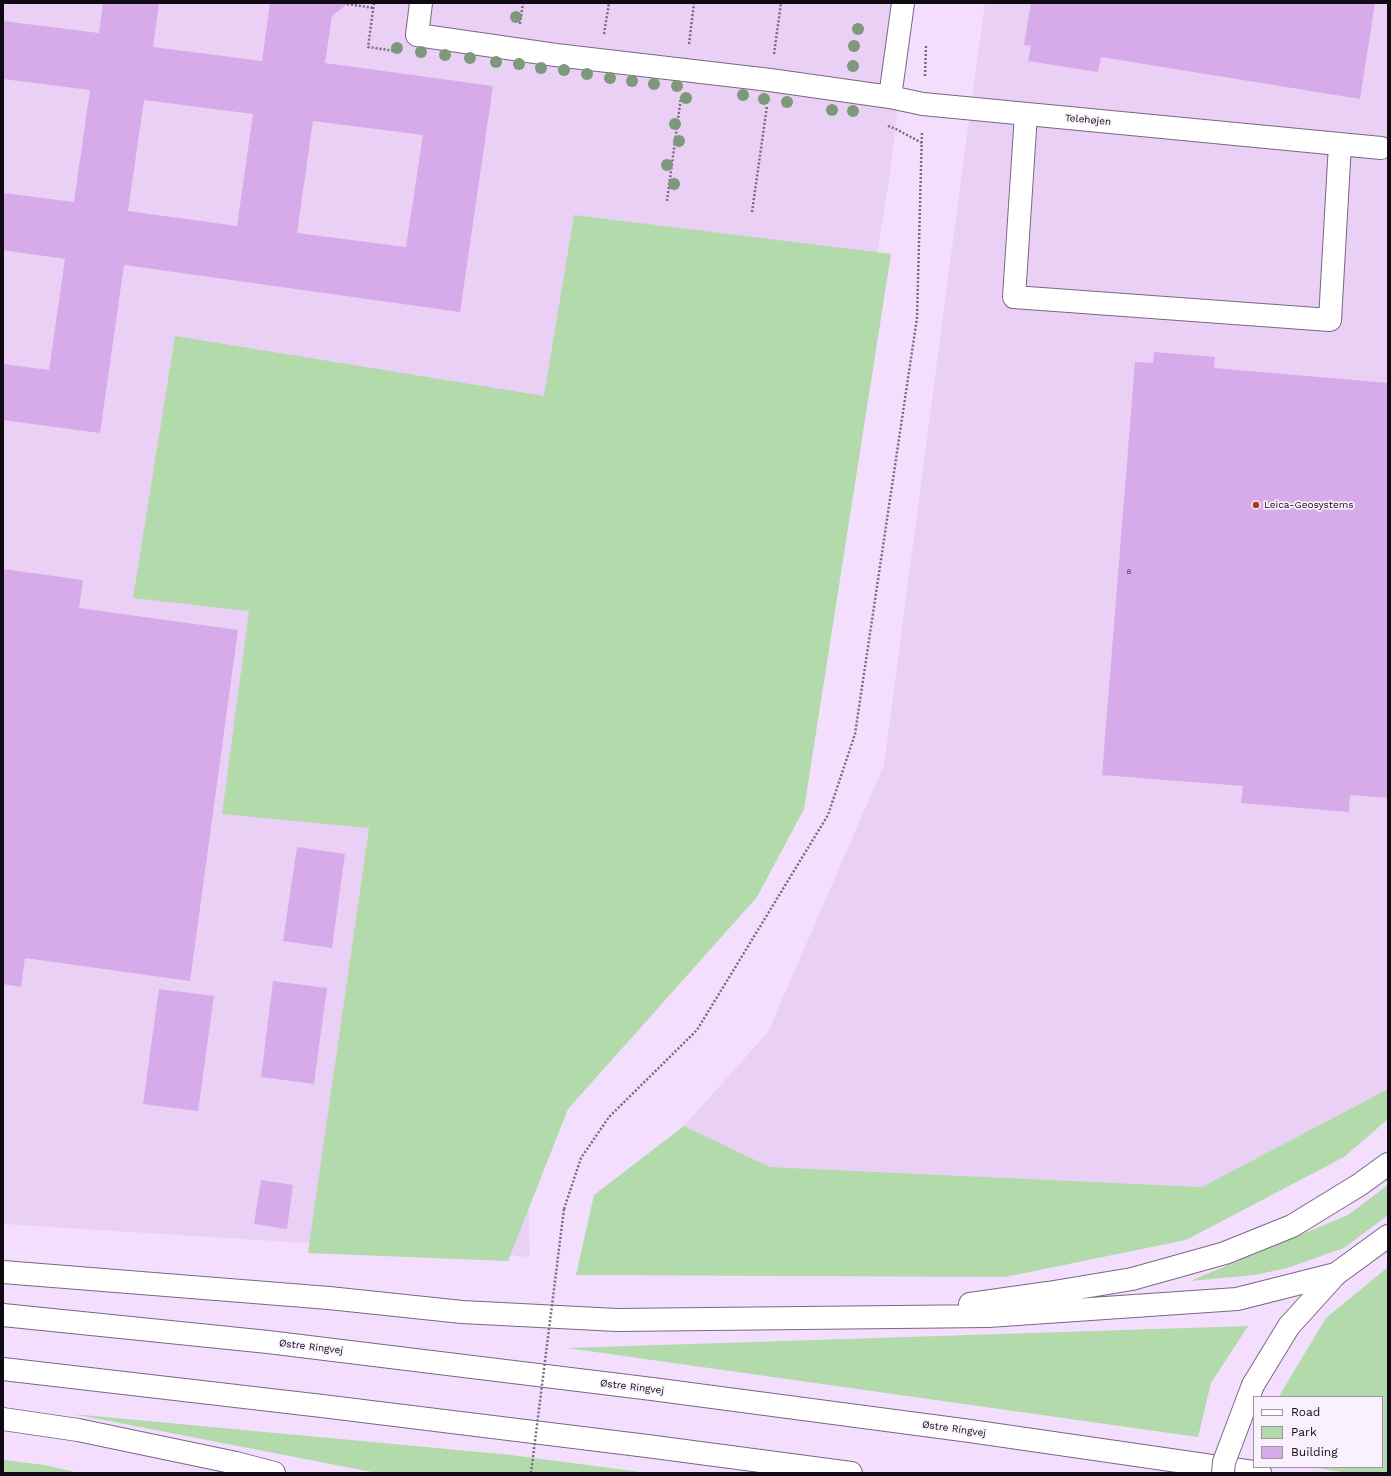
<!DOCTYPE html>
<html>
<head>
<meta charset="utf-8">
<style>
	body { margin:0 }
	#map { position:relative; width:1391px; height:1476px; overflow:hidden; background:#f4defe; font-family:"Work Sans",sans-serif }
	canvas { display:block }
	.frame { position:absolute; inset:0; border:4px solid #110a14; pointer-events:none }
	.legend { position:absolute; left:1253px; top:1396px; width:130px; height:72px; box-sizing:border-box; background:#faf1fe; border:1px solid #9d95a0; margin:0; padding:5px 7px; list-style:none; font-size:12px; color:#110a14 }
	.legend li { display:flex; align-items:center; gap:8px; height:20px }
	.legend b { width:20px; border:1px solid #9d95a0 }
</style>
</head>
<body>
<div id="map">
<canvas width="1391" height="1476"></canvas>
<div class="frame"></div>
<ul class="legend">
<li><b style="height:5px;background:#fff"></b>Road</li>
<li><b style="height:11px;background:#b2daab"></b>Park</li>
<li><b style="height:11px;background:#d7abe9"></b>Building</li>
</ul>
</div>
<script>
const ctx = document.querySelector('canvas').getContext('2d');
ctx.lineJoin = 'round';
function fillPath(path, color) {
  ctx.fillStyle = color;
  ctx.fill(path, 'evenodd');
}
function shape(rows) {
  const path = new Path2D();
  for (const r of rows) {
    path.moveTo(r[0], r[1]);
    for (let i = 2; i < r.length; i += 2) path.lineTo(r[i], r[i + 1]);
  }
  return path;
}
function trace(path, color, width, dash) {
  ctx.strokeStyle = color;
  ctx.lineWidth = width;
  ctx.lineCap = dash ? 'butt' : 'round';
  ctx.setLineDash(dash || []);
  ctx.stroke(path);
}
function drawText(font, color, halo, rows, align = 'center') {
  ctx.font = font + ' "Work Sans",sans-serif';
  ctx.lineWidth = 3.5;
  ctx.setLineDash([]);
  ctx.textBaseline = 'middle';
  ctx.strokeStyle = halo;
  ctx.fillStyle = color;
  for (const [text, x, y, turn = 0] of rows) {
    ctx.save();
    ctx.translate(x, y);
    ctx.rotate((+turn || 0) * Math.PI / 180);
    ctx.textAlign = isNaN(turn) ? turn : align;
    if (halo) ctx.strokeText(text, 0, 0);
    ctx.fillText(text, 0, 0);
    ctx.restore();
  }
}
const built = shape([
	[3,3,910,3,891,167,790,802,564,1105,528,1199,530,1257,3,1224],
	[985,3,1388,3,1388,1089,1202,1187,770,1167,684,1126,768,1032,884,765,965,149]
]);
const green = shape([
	[574,215,891,254,804,809,757,897,568,1109,508,1261,308,1253,369,828,222,814,249,611,133,598,175,336,544,396],
	[1388,1089,1388,1119,1344,1157,1186,1240,1005,1277,576,1275,594,1195,684,1126,770,1167,1202,1187],
	[1388,1185,1388,1215,1344,1248,1287,1268,1255,1275,1190,1281,1348,1215],
	[1388,1267,1388,1473,1348,1473,1310,1467,1382,1467,1382,1397,1279,1397,1282,1391,1326,1318],
	[1248,1326,1211,1383,1198,1437,567,1348],
	[73,1414,511,1455,648,1473,377,1473],
	[3,1460,45,1465,79,1473,3,1473]
]);
const building = shape([
	[103,3,159,3,153,47,262,61,270,3,346,3,347,4,332,16,325,63,493,86,460,312,124,265,100,433,3,420,3,364,49,370,65,259,3,250,3,193,74,202,90,90,3,79,3,21,99,33],
	[144,100,253,114,237,226,128,211],
	[313,121,423,135,406,247,297,233],
	[1031,3,1375,3,1360,99,1101,57,1098,72,1028,61,1031,46,1024,45],
	[1154,352,1215,357,1214,368,1388,383,1388,798,1350,795,1349,812,1241,803,1243,786,1102,775,1135,362,1153,363],
	[3,569,83,580,79,608,238,630,190,981,25,958,21,987,3,984],
	[297,847,345,854,332,948,283,941],
	[273,981,327,988,314,1084,261,1077],
	[159,989,214,996,198,1111,143,1104],
	[261,1180,293,1185,287,1229,254,1224]
]);
const path = shape([
	[374,3,368,47,395,51],
	[347,4,374,8],
	[520,24,523,3],
	[604,34,609,3],
	[689,44,694,3],
	[774,54,781,3],
	[925,76,926,45],
	[888,126,896,129,922,143],
	[667,201,681,97],
	[752,212,767,106],
	[564,1209,581,1158,609,1117,697,1030,828,815,855,734,917,318,922,131]
]);
const minor = shape([
	[421,3,417,35,556,55,770,80,890,97],
	[903,3,890,97,923,104,1381,148],
	[1026,114,1014,297,1330,320,1340,144]
]);
const major = shape([
	[3,1315,268,1342,652,1389,970,1431,1260,1473],
	[3,1369,322,1406,647,1446,851,1473],
	[1253,1385,1289,1326,1336,1274,1388,1236]
]);
const highway = shape([
	[3,1272,329,1298,462,1312,617,1320,988,1316,1237,1299,1336,1274],
	[970,1304,1048,1293,1132,1279,1225,1253,1292,1226,1359,1185,1388,1164],
	[3,1419,78,1430,236,1463,274,1473]
]);
const pathBridge = shape([
	[531,1473,564,1209]
]);
const majorBridge = shape([
	[1223,1473,1224,1462,1253,1385]
]);
const trees = [
	[516,17],
	[858,29],
	[854,46],
	[397,48],
	[421,52],
	[445,55],
	[470,58],
	[496,62],
	[519,64],
	[853,66],
	[541,68],
	[564,70],
	[587,74],
	[610,78],
	[632,81],
	[654,84],
	[677,86],
	[743,95],
	[686,98],
	[764,99],
	[787,102],
	[832,110],
	[853,111],
	[675,124],
	[679,141],
	[667,165],
	[674,184]
];
const markers = [
	[1256,505,4,"#a43c20"]
];
const numberNames = [
	["8",1129,572]
];
const streetNames = [
	["Telehøjen",1088,120,5],
	["Østre Ringvej",311,1347,7],
	["Østre Ringvej",632,1387,7],
	["Østre Ringvej",954,1429,8]
];
const poiNames = [
	["Leica-Geosystems",1264,505]
];
fillPath(built, '#ead0f5');
fillPath(green, '#b2daab');
fillPath(building, '#d7abe9');
trace(minor, '#7a6783', 24);
trace(major, '#7a6783', 24);
trace(highway, '#7a6783', 24);
trace(path, '#796b7f', 2.5, [2, 2]);
trace(minor, '#fff', 22);
trace(major, '#fff', 22);
trace(highway, '#fff', 22);
trace(majorBridge, '#7a6783', 24, []);
trace(pathBridge, '#796b7f', 2.5, [2, 2]);
trace(majorBridge, '#fff', 22);
ctx.fillStyle = '#7d987a';
for (const [x, y] of trees) {
  ctx.beginPath();
  ctx.arc(x, y, 6, 0, 2 * Math.PI);
  ctx.fill();
}
for (const [x, y, r, color] of markers) {
  const dot = new Path2D();
  dot.arc(x, y, r, 0, 2 * Math.PI);
  ctx.fillStyle = color;
  ctx.fill(dot);
  trace(dot, '#faf1fe', 1.5);
}
drawText('8px', '#423249', null, numberNames);
drawText('10px', '#110a14', '#faf1fe', streetNames);
drawText('10px', '#110a14', '#faf1fe', poiNames, 'left');
</script>
</body>
</html>
